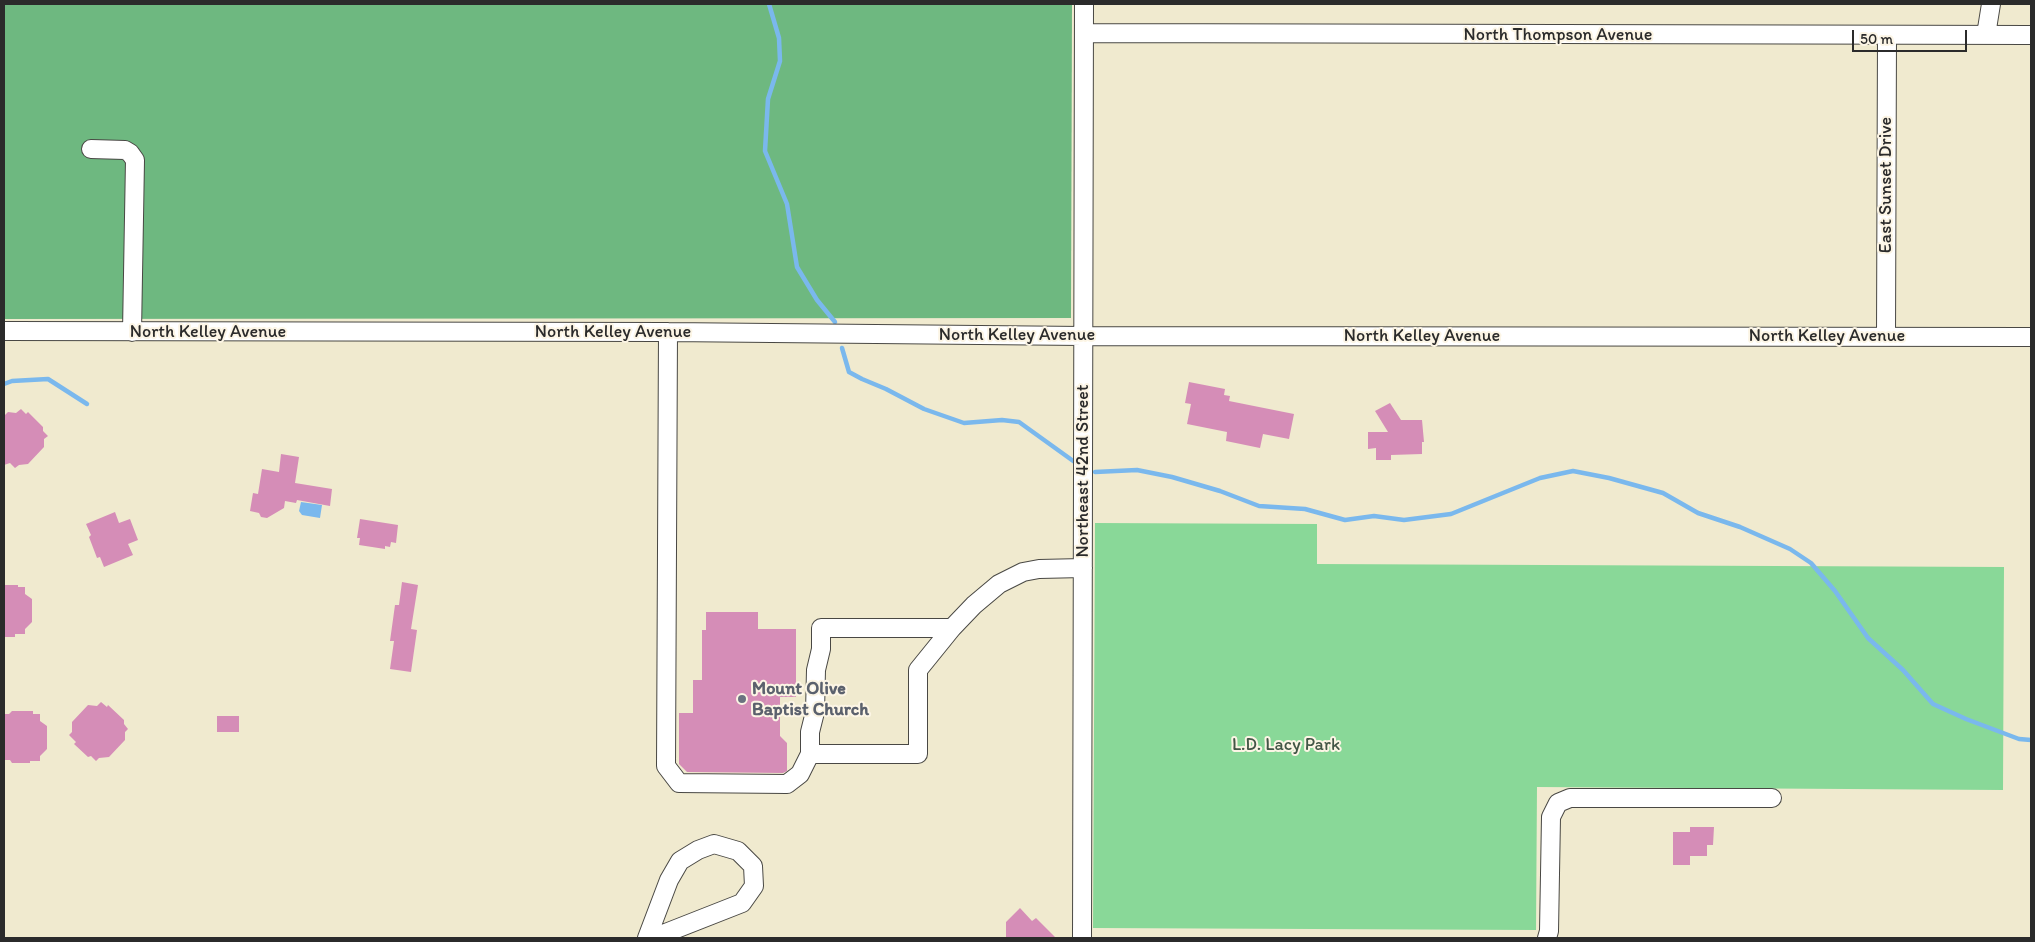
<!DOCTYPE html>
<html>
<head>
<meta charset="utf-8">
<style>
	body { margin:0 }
	#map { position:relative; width:2035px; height:942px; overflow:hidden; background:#f0eacf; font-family:Itim,sans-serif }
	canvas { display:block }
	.frame { position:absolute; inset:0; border:5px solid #2b2b2b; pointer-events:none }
	.scale { position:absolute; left:1852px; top:30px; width:115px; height:22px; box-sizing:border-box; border:2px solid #2b2b2b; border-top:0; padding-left:6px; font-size:15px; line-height:18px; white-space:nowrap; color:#2b2b2b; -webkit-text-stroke:4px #fcf5e5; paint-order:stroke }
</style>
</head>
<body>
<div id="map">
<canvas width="2035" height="942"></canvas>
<div class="frame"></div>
<div class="scale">50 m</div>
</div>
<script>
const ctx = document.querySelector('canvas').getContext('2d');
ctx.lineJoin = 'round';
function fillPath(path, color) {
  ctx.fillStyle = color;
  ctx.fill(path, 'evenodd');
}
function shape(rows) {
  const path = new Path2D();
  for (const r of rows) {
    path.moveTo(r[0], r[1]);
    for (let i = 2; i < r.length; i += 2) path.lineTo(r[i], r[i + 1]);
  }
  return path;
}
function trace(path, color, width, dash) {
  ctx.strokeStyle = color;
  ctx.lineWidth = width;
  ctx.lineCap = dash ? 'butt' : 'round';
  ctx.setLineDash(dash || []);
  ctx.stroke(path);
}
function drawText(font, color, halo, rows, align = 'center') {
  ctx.font = font + ' Itim,sans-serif';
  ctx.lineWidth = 4;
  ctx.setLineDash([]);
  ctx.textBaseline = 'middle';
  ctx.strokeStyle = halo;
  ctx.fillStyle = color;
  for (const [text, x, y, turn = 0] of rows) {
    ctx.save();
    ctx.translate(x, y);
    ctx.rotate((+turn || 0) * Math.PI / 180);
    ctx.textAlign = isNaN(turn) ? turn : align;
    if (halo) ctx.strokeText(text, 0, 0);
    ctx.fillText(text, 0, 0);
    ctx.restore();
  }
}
const green = shape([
	[1095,523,1317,524,1317,564,2004,567,2003,790,1537,787,1536,930,1093,928]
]);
const forest = shape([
	[4,4,1072,4,1071,318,4,319]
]);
const water = shape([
	[301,502,322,505,320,518,302,515,299,511]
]);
const stream = shape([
	[769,4,779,38,780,61,768,99,765,151,787,204,797,267,817,300,835,322],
	[842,348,849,372,862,379,886,389,924,409,964,423,1002,420,1019,422,1076,463],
	[4,384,12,381,48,379,87,404],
	[1095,472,1137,470,1172,477,1220,491,1259,506,1305,509,1345,520,1374,516,1404,520,1451,514,1540,478,1573,471,1609,478,1663,493,1698,513,1740,527,1790,549,1811,563,1835,591,1868,638,1903,670,1933,704,1966,719,2019,739,2031,740]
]);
const building = shape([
	[1189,382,1225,389,1224,395,1230,396,1229,401,1294,414,1289,439,1263,434,1260,448,1226,441,1227,432,1187,424,1191,404,1185,403],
	[1390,403,1401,420,1422,420,1424,442,1422,442,1422,454,1391,455,1391,460,1376,460,1376,448,1368,449,1368,432,1388,432,1375,411],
	[21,409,26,414,28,412,43,427,43,431,48,436,44,439,44,447,28,464,19,465,15,468,10,463,4,465,4,416,8,412,16,413],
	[281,454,299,457,295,483,332,489,330,506,297,500,296,503,285,501,284,508,267,518,261,517,259,513,250,511,253,493,258,494,262,469,279,472],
	[115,512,119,523,130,519,138,540,128,544,133,555,104,567,100,557,97,558,89,537,91,535,86,524],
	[360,519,398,525,396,543,391,542,390,547,385,546,385,549,359,545,360,538,357,538],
	[402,582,418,585,411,629,417,630,411,672,390,669,394,641,390,641,395,605,399,605],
	[4,585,18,585,18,587,25,587,25,594,32,599,32,622,25,629,25,634,15,634,15,637,4,637],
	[706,612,758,612,758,629,796,629,796,697,780,697,780,736,787,743,787,771,783,773,687,772,679,764,679,713,693,713,693,680,702,680,702,630,706,630],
	[101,702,107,707,108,705,124,720,124,724,128,729,125,732,125,740,109,757,99,758,96,761,91,756,88,757,74,744,76,742,69,735,72,732,72,722,88,705,97,706],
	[12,711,33,711,33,714,40,714,40,721,47,726,47,749,40,756,40,761,30,761,30,763,12,763,10,760,4,760,4,714,9,714],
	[217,716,239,716,239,732,217,732],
	[1690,827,1714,827,1713,845,1707,845,1707,856,1690,856,1690,865,1673,865,1673,832,1690,832],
	[1020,908,1032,921,1036,918,1056,938,1006,938,1006,922]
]);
const minor = shape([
	[1084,33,2031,35],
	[1986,35,1991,4],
	[91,149,125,150,130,153,135,160,132,332],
	[4,331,668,332,1083,336,2031,337],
	[668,332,666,766,679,783,787,784,800,774,810,754,918,754,918,670,952,628,974,605,999,584,1023,572,1039,569,1083,568],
	[1886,336,1887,35],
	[810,754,810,732,815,712,816,670,821,649,821,628,952,628],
	[647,938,669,880,680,861,698,850,714,844,738,851,753,866,754,886,742,903,653,938],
	[1082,938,1084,4],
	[1547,938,1549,931,1551,817,1558,803,1570,798,1772,798]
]);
const markers = [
	[742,699,5,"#6b7280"]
];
const streetNames = [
	["North Thompson Avenue",1558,35],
	["East Sunset Drive",1886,185,-90],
	["North Kelley Avenue",208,332],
	["North Kelley Avenue",613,332],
	["North Kelley Avenue",1017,335],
	["North Kelley Avenue",1422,336],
	["North Kelley Avenue",1827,336],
	["Northeast 42nd Street",1083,471,-90]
];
const worshipNames = [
	["Mount Olive",752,689],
	["Baptist Church",752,710]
];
const parkNames = [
	["L.D. Lacy Park",1286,745]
];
fillPath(green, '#89d898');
fillPath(forest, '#6eb880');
fillPath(water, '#7ab8ed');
trace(stream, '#7ab8ed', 4.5);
fillPath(building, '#d58db7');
trace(minor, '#494844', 20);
trace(minor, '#fff', 18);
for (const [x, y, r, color] of markers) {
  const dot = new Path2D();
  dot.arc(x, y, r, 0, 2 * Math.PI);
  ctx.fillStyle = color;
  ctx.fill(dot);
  trace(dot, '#fcf5e5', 2);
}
drawText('18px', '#2b2b2b', '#fcf5e5', streetNames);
drawText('bold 18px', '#5b616d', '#fcf5e5', worshipNames, 'left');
drawText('18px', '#425646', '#fcf5e5', parkNames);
</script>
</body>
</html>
